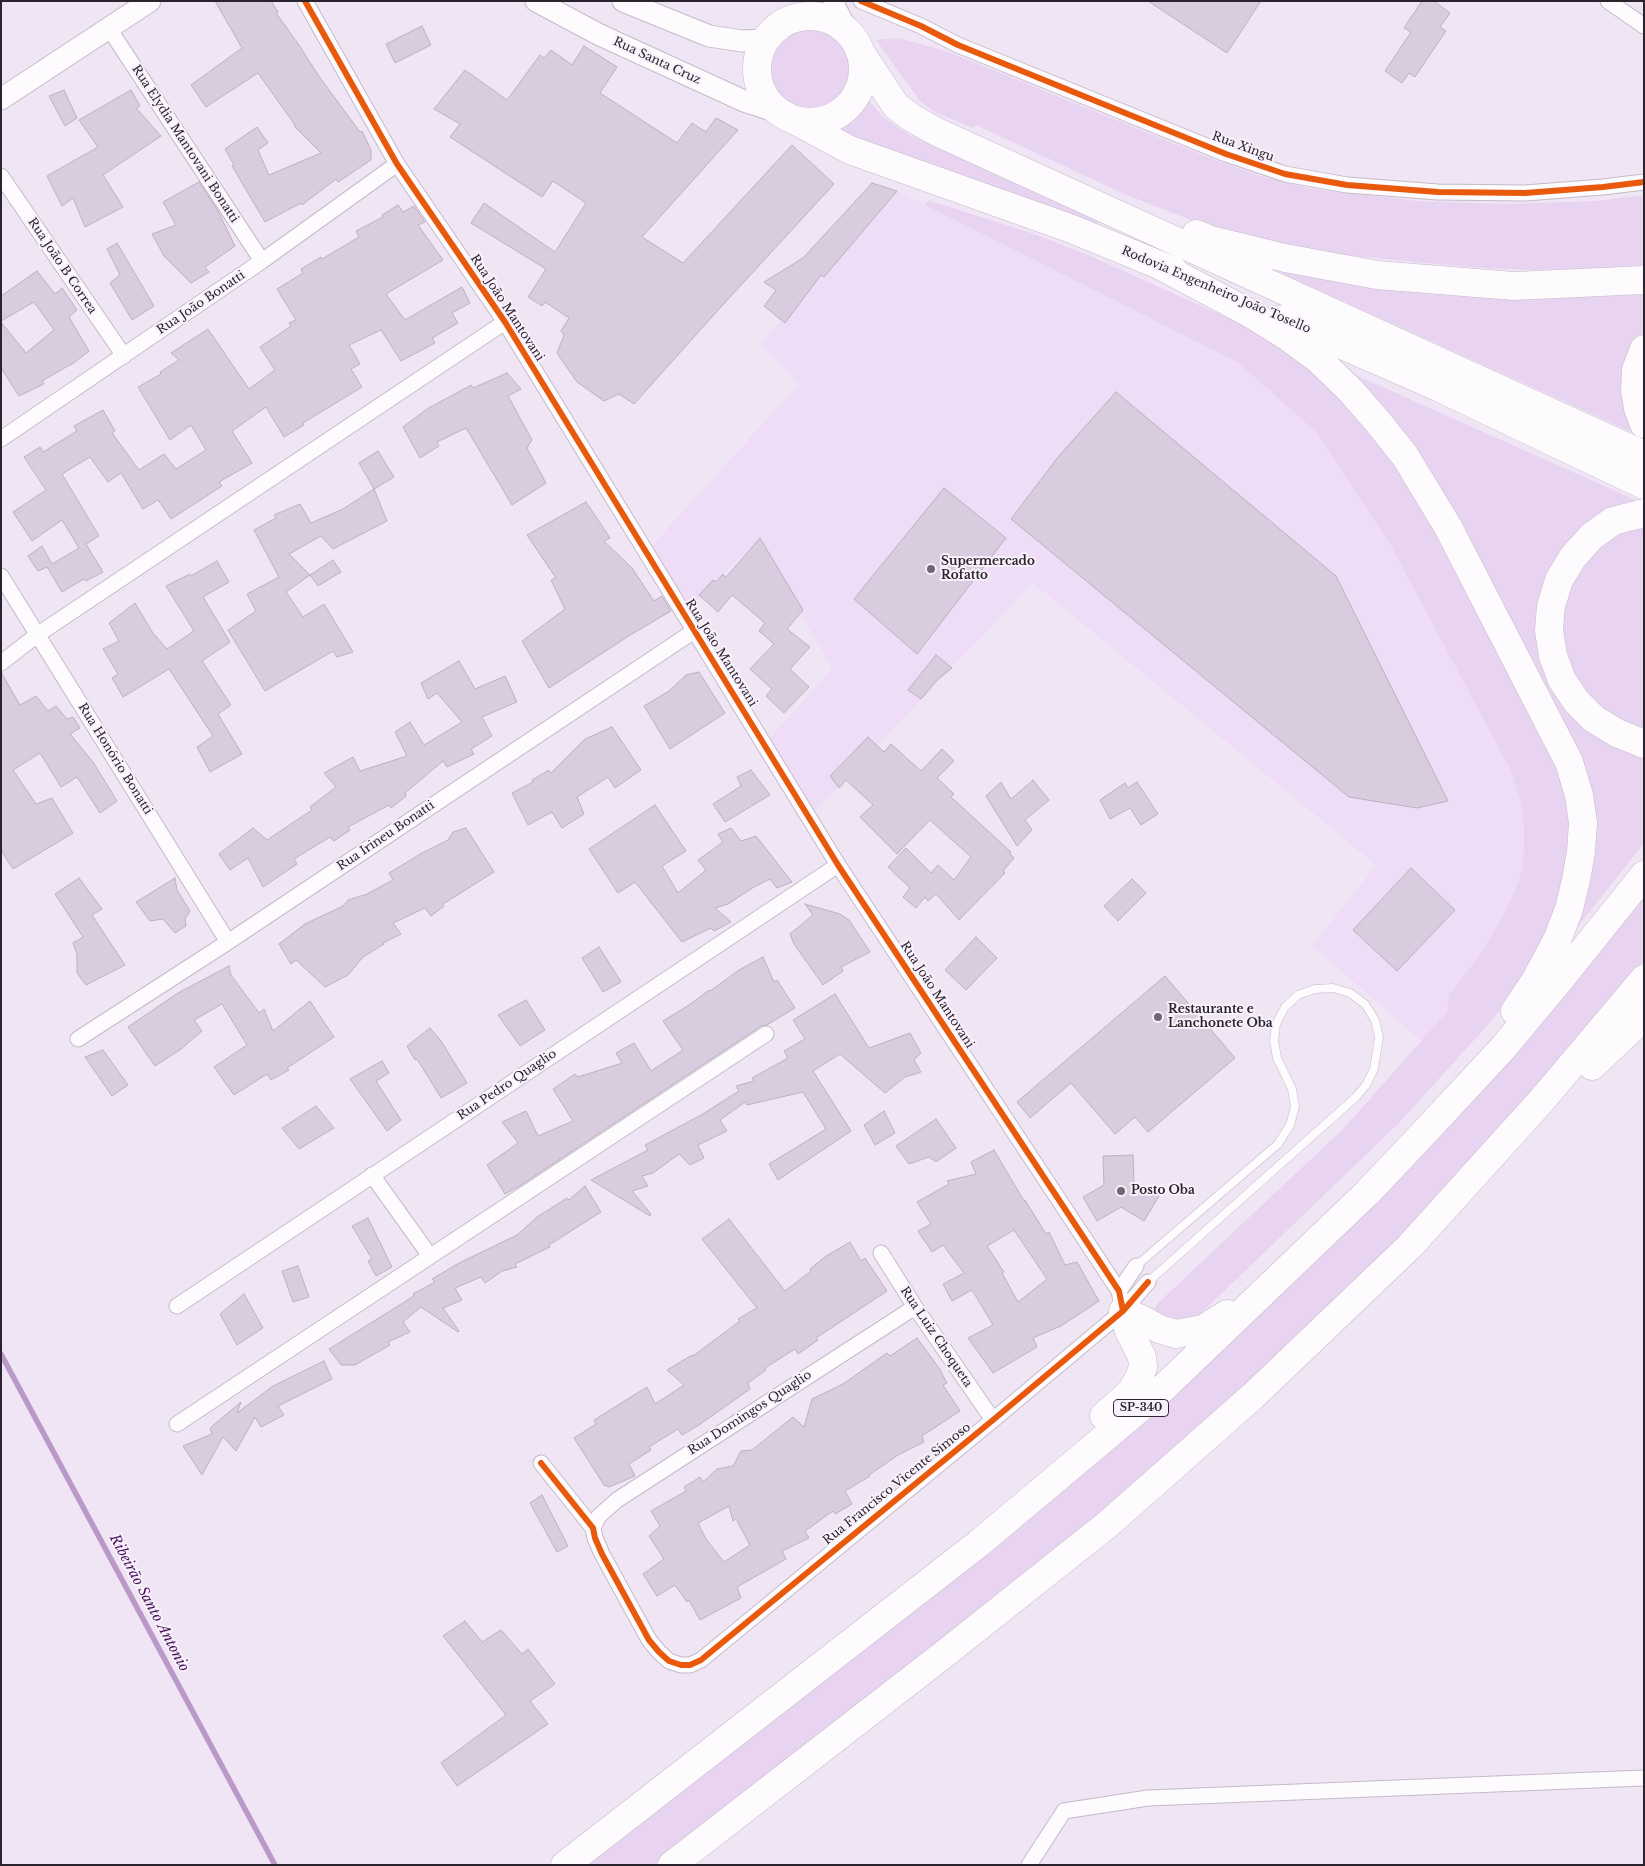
<!DOCTYPE html>
<html>
<head>
<meta charset="utf-8">
<style>
	body { margin:0 }
	#map { position:relative; width:1645px; height:1866px; overflow:hidden; background:#f0e5f5; font-family:"Libre Baskerville",serif }
	canvas { display:block }
	.frame { position:absolute; inset:0; border:2px solid #2b232e; pointer-events:none }
</style>
</head>
<body>
<div id="map">
<canvas width="1645" height="1866"></canvas>
<div class="frame"></div>
</div>
<script>
const ctx = document.querySelector('canvas').getContext('2d');
ctx.lineJoin = 'round';
function fillPath(path, color) {
  ctx.fillStyle = color;
  ctx.fill(path, 'evenodd');
}
function shape(rows) {
  const path = new Path2D();
  for (const r of rows) {
    if (r.length === 3) {
      path.moveTo(r[0] + r[2], r[1]);
      path.arc(r[0], r[1], r[2], 0, 2 * Math.PI);
      continue;
    }
    path.moveTo(r[0], r[1]);
    for (let i = 2; i < r.length; i += 2) path.lineTo(r[i], r[i + 1]);
  }
  return path;
}
function trace(path, color, width, dash) {
  ctx.strokeStyle = color;
  ctx.lineWidth = width;
  ctx.lineCap = dash ? 'butt' : 'round';
  ctx.setLineDash(dash || []);
  ctx.stroke(path);
}
function drawText(font, color, halo, rows, align = 'center') {
  ctx.font = font + ' "Libre Baskerville",serif';
  ctx.lineWidth = 4;
  ctx.setLineDash([]);
  ctx.textBaseline = 'middle';
  ctx.strokeStyle = halo;
  ctx.fillStyle = color;
  for (const [text, x, y, turn = 0] of rows) {
    ctx.save();
    ctx.translate(x, y);
    ctx.rotate((+turn || 0) * Math.PI / 180);
    ctx.textAlign = isNaN(turn) ? turn : align;
    if (halo) ctx.strokeText(text, 0, 0);
    ctx.fillText(text, 0, 0);
    ctx.restore();
  }
}
const built = shape([
	[897,191,1239,363,1318,434,1391,546,1511,771,1521,804,1524,831,1523,865,1518,884,1501,920,1481,953,1449,995,1447,1012,1423,1042,1312,946,1376,865,1033,583,809,817,764,744,832,669,760,539,683,613,646,552,799,384,760,344]
]);
const green = shape([
	[810,69,42],
	[899,38,946,51,1208,157,1257,175,1313,189,1418,201,1503,204,1597,201,1644,195,1644,265,1581,269,1527,270,1469,267,1342,255,1233,233,1196,222,1124,194,976,125,972,128,933,111,920,101,876,40],
	[869,101,882,116,909,135,925,142,951,151,1099,219,1096,226,837,131,837,129,851,122],
	[928,200,1034,234,1088,255,1228,318,1270,337,1329,383,1414,486,1566,785,1572,823,1572,861,1547,937,1517,989,1485,1028,1399,1123,1193,1321,1162,1319,1154,1309,1158,1303,1343,1129,1447,1012,1449,995,1481,953,1501,920,1518,884,1523,865,1524,831,1521,804,1511,771,1391,546,1318,434,1239,363,925,205],
	[1250,259,1644,286,1644,333,1638,341,1634,433],
	[1358,376,1640,502,1595,523,1544,649,1644,753,1644,843,1573,933,1590,818,1358,385],
	[1644,526,1644,735,1584,700,1564,651,1562,627,1564,605,1570,587,1592,555,1607,542,1624,532],
	[1644,896,1644,960,1549,1076,1389,1249,1325,1312,1158,1467,874,1695,654,1865,583,1865,1045,1503]
]);
const stream = shape([
	[1,1354,275,1865]
]);
const building = shape([
	[215,1,271,1,278,12,276,13,299,45,318,75,360,132,362,131,371,150,371,160,338,182,336,179,302,205,301,203,265,222,232,166,234,165,225,149,257,127,268,143,258,150,269,175,321,153,294,126,295,125,258,73,206,107,191,85,242,48,215,1],
	[1148,1,1261,1,1227,53,1148,1],
	[1422,1,1434,1,1450,13,1440,27,1446,31,1415,77,1409,73,1402,83,1385,71,1411,32,1404,28,1422,1],
	[422,26,431,45,395,63,386,44,422,26],
	[584,46,617,67,600,93,677,143,692,123,706,132,716,118,738,130,642,237,683,263,792,145,834,184,720,308,634,404,619,394,604,401,577,382,557,353,564,335,561,331,569,318,545,302,542,306,528,297,546,269,471,223,484,203,555,252,586,203,553,181,542,197,450,137,460,124,434,109,465,70,507,100,540,55,544,58,551,50,572,65,584,46],
	[64,90,77,118,65,126,49,96,64,90],
	[131,90,140,106,136,108,161,136,103,175,123,207,85,227,73,198,62,206,47,176,98,147,79,120,131,90],
	[199,182,218,211,235,246,205,267,209,272,191,283,164,256,152,234,176,225,163,202,199,182],
	[872,183,897,191,824,277,821,275,785,323,764,306,776,290,764,282,803,258,872,183],
	[398,205,403,212,414,206,425,222,418,225,443,260,386,294,405,320,462,287,470,303,452,313,458,323,432,338,435,343,401,361,381,330,349,345,360,364,351,369,362,387,303,423,304,425,284,437,266,407,232,431,252,463,219,482,222,486,171,519,158,500,143,509,121,473,108,482,90,457,62,474,99,536,86,544,103,572,86,581,84,579,62,592,47,567,38,571,28,556,42,546,52,564,79,548,62,520,32,541,13,512,46,490,24,457,40,447,43,452,77,431,74,426,103,410,115,431,112,433,139,470,164,454,176,469,206,450,191,425,170,440,138,387,161,374,160,372,179,360,171,353,208,329,249,389,275,370,260,347,291,326,289,323,296,320,277,289,303,273,301,269,321,257,322,259,359,237,356,231,383,217,382,215,398,205],
	[117,243,154,306,132,320,110,283,120,275,107,249,117,243],
	[37,271,55,294,62,288,77,310,69,317,89,351,75,362,42,381,44,384,19,396,1,368,1,322,26,353,54,330,34,302,1,321,1,296,37,271],
	[507,373,521,389,508,396,532,440,527,448,546,483,512,505,466,428,437,442,439,446,420,458,403,427,427,409,471,385,473,388,507,373],
	[1116,392,1336,576,1448,801,1417,808,1349,797,1011,519,1058,457,1116,392],
	[378,451,394,477,374,489,359,463,378,451],
	[944,488,1006,538,917,654,854,599,944,488],
	[374,489,387,521,333,549,321,536,289,554,310,575,286,592,303,617,324,604,353,652,337,657,333,651,265,691,228,630,256,611,247,594,279,577,254,530,276,518,274,515,300,504,311,523,343,509,374,489],
	[586,502,610,538,604,541,632,568,654,601,662,596,671,611,627,637,549,688,522,641,565,609,551,580,556,578,527,535,586,502],
	[760,538,803,610,787,629,810,647,790,669,809,687,784,713,766,696,772,689,750,669,774,644,759,631,765,623,732,595,718,612,699,595,713,580,716,582,723,574,726,577,760,538],
	[333,560,341,572,318,586,310,575,333,560],
	[217,561,229,582,203,597,230,642,202,661,231,705,218,714,242,754,210,772,197,747,213,736,169,669,123,697,112,678,118,674,103,649,119,641,109,623,135,603,153,633,167,649,194,631,166,586,190,574,191,576,217,561],
	[936,655,952,668,937,680,921,699,908,690,936,655],
	[459,661,475,689,505,676,517,702,482,717,492,736,471,749,474,754,447,767,443,761,405,793,406,796,391,808,389,805,348,827,350,830,334,841,330,837,294,859,297,864,263,887,248,858,230,870,219,854,253,828,267,840,312,810,310,807,336,787,324,773,353,757,360,771,407,756,395,732,410,722,424,745,462,722,437,693,428,699,421,683,459,661],
	[1,672,20,705,36,696,48,711,56,706,67,719,73,717,80,728,70,734,93,762,117,801,100,813,77,777,61,787,40,753,13,770,36,804,52,798,73,833,13,869,1,850,1,672],
	[699,672,725,713,670,749,644,706,669,691,686,675,699,672],
	[612,727,641,770,615,788,608,777,577,797,584,814,562,828,552,812,528,825,512,793,533,782,532,780,549,770,551,773,585,739,612,727],
	[868,737,884,752,891,744,921,771,942,749,954,761,937,778,954,794,951,797,1011,852,1010,854,1014,858,1003,871,1005,873,959,920,936,894,928,901,925,897,916,908,903,897,910,888,888,867,906,848,931,873,938,865,954,880,971,857,930,820,897,854,860,817,873,805,846,780,839,788,830,776,868,737],
	[751,770,770,795,725,822,713,804,741,786,737,777,751,770],
	[1033,780,1049,800,1025,820,1032,830,1017,846,986,796,1001,782,1011,799,1033,780],
	[1137,782,1158,814,1141,825,1130,808,1110,819,1100,800,1125,783,1128,788,1137,782],
	[655,805,686,851,662,866,678,893,706,870,698,860,723,842,718,834,731,828,741,841,756,836,792,882,777,888,770,879,754,887,728,904,715,908,731,922,714,931,711,928,682,942,635,882,618,893,589,849,655,805],
	[466,828,494,872,443,904,444,906,431,916,425,908,393,923,401,934,383,943,384,944,363,957,348,975,325,987,296,960,291,964,279,944,305,924,343,906,348,900,367,894,393,880,389,873,422,853,448,840,453,832,466,828],
	[1411,868,1455,910,1397,971,1353,930,1411,868],
	[79,878,102,909,92,915,125,965,86,985,77,973,77,954,73,943,83,937,55,894,79,878],
	[175,878,177,890,190,911,185,919,186,926,175,933,163,919,150,921,136,902,175,878],
	[1132,879,1146,893,1118,921,1104,906,1132,879],
	[805,904,840,914,849,920,870,952,841,967,843,971,823,985,794,944,790,934,813,915,805,904],
	[976,937,997,958,966,990,945,970,976,937],
	[599,947,621,982,603,992,582,958,599,947],
	[763,957,774,982,777,980,795,1008,767,1025,761,1026,521,1185,505,1194,487,1165,518,1143,502,1122,526,1111,538,1136,573,1121,553,1089,575,1074,578,1077,622,1063,616,1053,634,1043,651,1071,683,1050,663,1021,689,1005,709,990,710,991,739,970,763,957],
	[229,966,231,975,259,1013,264,1009,273,1031,310,1001,334,1037,287,1068,289,1070,271,1080,267,1074,234,1095,214,1067,247,1045,222,1004,194,1020,202,1031,181,1049,155,1066,128,1027,178,993,229,966],
	[1165,976,1235,1058,1148,1132,1135,1117,1115,1134,1071,1083,1030,1118,1017,1102,1165,976],
	[835,994,869,1048,910,1033,921,1053,914,1060,921,1072,905,1077,885,1093,840,1054,813,1071,851,1131,778,1180,769,1164,826,1129,803,1092,747,1105,745,1102,720,1120,727,1131,698,1145,704,1158,690,1165,679,1154,653,1173,642,1176,648,1186,632,1191,651,1214,650,1216,591,1180,648,1150,645,1145,701,1115,739,1091,736,1086,754,1081,752,1078,788,1058,784,1051,805,1039,793,1020,835,994],
	[526,1000,545,1030,520,1046,498,1015,526,1000],
	[430,1028,441,1041,467,1083,441,1098,417,1059,415,1060,407,1046,430,1028],
	[103,1050,128,1085,112,1096,85,1057,103,1050],
	[382,1061,389,1073,376,1081,401,1120,387,1131,350,1079,382,1061],
	[316,1106,334,1128,299,1149,282,1128,316,1106],
	[884,1111,895,1133,875,1145,864,1125,884,1111],
	[936,1119,956,1148,936,1162,929,1157,909,1164,896,1146,936,1119],
	[994,1150,1024,1201,1025,1200,1046,1234,1049,1232,1065,1265,1077,1262,1099,1301,1061,1326,1033,1338,1037,1347,993,1373,968,1338,993,1325,972,1290,952,1301,943,1284,964,1273,943,1245,932,1252,918,1231,931,1224,917,1202,949,1184,947,1181,976,1174,971,1162,994,1150],
	[1014,1230,1047,1279,1018,1302,1002,1273,1004,1272,987,1246,1014,1230],
	[1133,1155,1134,1182,1159,1196,1144,1221,1121,1207,1097,1221,1083,1197,1104,1185,1103,1156,1133,1155],
	[585,1186,601,1212,549,1245,550,1247,515,1264,517,1267,502,1271,485,1283,481,1277,455,1288,462,1300,443,1308,459,1331,458,1332,421,1307,403,1322,410,1332,388,1342,390,1345,355,1365,341,1365,329,1349,414,1296,413,1294,435,1282,432,1279,459,1263,517,1235,537,1217,567,1198,569,1200,585,1186],
	[368,1218,392,1267,376,1276,368,1261,372,1259,352,1226,368,1218],
	[729,1219,785,1291,811,1271,810,1269,826,1256,850,1242,861,1261,865,1258,887,1291,816,1338,818,1340,798,1354,795,1349,765,1368,766,1370,748,1383,750,1389,699,1425,682,1435,678,1429,649,1447,651,1450,629,1464,635,1476,609,1487,604,1485,574,1438,596,1424,594,1420,647,1387,655,1404,684,1385,667,1370,692,1355,693,1356,740,1321,738,1319,757,1308,702,1239,729,1219],
	[298,1266,309,1297,293,1302,282,1271,298,1266],
	[244,1294,263,1328,237,1345,220,1314,244,1294],
	[917,1338,939,1368,947,1383,943,1385,960,1411,922,1436,924,1442,898,1455,869,1475,870,1476,845,1491,852,1504,835,1514,833,1511,805,1531,809,1538,782,1551,786,1559,737,1587,741,1598,700,1620,689,1600,687,1602,675,1585,657,1596,643,1574,664,1559,649,1536,660,1526,651,1511,686,1491,684,1487,700,1477,703,1482,717,1469,733,1466,741,1451,752,1450,793,1417,804,1427,812,1399,843,1384,887,1353,890,1356,917,1338],
	[729,1506,733,1521,736,1519,750,1545,724,1562,706,1539,698,1523,729,1506],
	[324,1361,332,1379,278,1406,284,1415,261,1427,255,1417,236,1451,223,1437,202,1475,183,1446,212,1434,210,1428,241,1402,237,1413,273,1386,324,1361],
	[542,1495,568,1546,557,1552,530,1503,542,1495],
	[465,1621,482,1642,501,1630,522,1654,528,1649,555,1684,530,1701,548,1724,457,1786,441,1763,506,1715,443,1636,465,1621]
]);
const service = shape([
	[1136,1266,1278,1144,1290,1125,1295,1107,1292,1089,1277,1058,1274,1041,1276,1024,1285,1007,1298,995,1315,989,1333,988,1350,993,1365,1004,1375,1020,1379,1037,1374,1069,1366,1085,1356,1097,1148,1282]
]);
const minor = shape([
	[305,1,397,164,505,322,838,865,1119,1291,1123,1311],
	[861,1,921,26,958,45,1226,154,1285,174,1347,185,1438,192,1525,193,1603,187,1644,182],
	[1608,1,1644,26],
	[108,27,262,261],
	[1,176,124,356],
	[1,439,262,261,397,164],
	[1,576,228,942],
	[1,663,37,635,505,322],
	[78,1039,228,942,694,631],
	[372,1175,430,1256],
	[881,1253,915,1307,993,1420],
	[1119,1291,1136,1266],
	[177,1306,838,865],
	[177,1424,766,1034],
	[541,1463,593,1528,595,1538,602,1554,649,1640,659,1652,669,1661,681,1665,690,1665,701,1660,993,1420,1123,1311,1148,1282],
	[593,1528,599,1516,617,1500,915,1307],
	[1029,1865,1064,1811,1148,1798,1644,1778]
]);
const tertiary = shape([
	[833,1,851,36]
]);
const secondary = shape([
	[536,1,600,35,744,101,781,113],
	[623,1,709,36,742,41,765,40],
	[1,99,150,1]
]);
const motorway = shape([
	[810,69,53],
	[859,50,896,106,912,118,937,132,1644,455],
	[781,113,850,150,1072,229,1174,271],
	[1196,234,1211,240,1285,258,1377,275,1514,286,1644,280],
	[1157,264,1253,315,1288,337,1318,359,1351,391,1378,422,1405,456,1448,527,1569,762,1579,795,1583,823,1581,852,1576,880,1569,909,1557,940,1535,981,1515,1011],
	[1282,319,1438,387,1644,485],
	[1644,349,1636,370,1635,390,1638,408,1644,424],
	[1644,513,1613,521,1592,536,1573,557,1559,580,1551,606,1549,630,1553,656,1562,680,1576,701,1594,719,1617,733,1644,744],
	[1592,1066,1644,1017],
	[1123,1311,1143,1320,1159,1329,1176,1334,1203,1329,1227,1314],
	[1104,1416,1131,1392,1139,1378,1143,1367,1142,1357,1129,1331,1123,1311],
	[565,1865,978,1544,1158,1393,1367,1193,1422,1135,1503,1048,1562,977,1644,875],
	[672,1865,943,1655,1108,1524,1253,1396,1410,1246,1542,1100,1644,979]
]);
const cycleway = shape([
	[305,1,397,164,505,322,838,865,1119,1291,1123,1311],
	[861,1,921,26,958,45,1226,154,1285,174,1347,185,1438,192,1525,193,1603,187,1644,182],
	[541,1463,593,1528,595,1538,602,1554,649,1640,659,1652,669,1661,681,1665,690,1665,701,1660,993,1420,1123,1311,1148,1282]
]);
const markers = [
	[931,569,5,"#706774"],
	[1158,1017,5,"#706774"],
	[1121,1191,5,"#706774"]
];
const shields = [
	[1141,1408,55]
];
const shieldNames = [
	["SP-340",1141,1408]
];
const streetNames = [
	["Rua Santa Cruz",657,61,25],
	["Rua Elydia Mantovani Bonatti",185,144,57],
	["Rua Xingu",1243,147,20],
	["Rua João B Correa",62,266,56],
	["Rodovia Engenheiro João Tosello",1216,290,23],
	["Rua João Bonatti",201,303,-34],
	["Rua João Mantovani",507,308,57],
	["Rua João Mantovani",721,653,58],
	["Rua Honório Bonatti",115,759,58],
	["Rua Irineu Bonatti",386,836,-34],
	["Rua João Mantovani",937,995,57],
	["Rua Pedro Quaglio",507,1085,-34],
	["Rua Luiz Choqueta",936,1337,56],
	["Rua Domingos Quaglio",750,1413,-33],
	["Rua Francisco Vicente Simoso",897,1484,-39]
];
const poiNames = [
	["Supermercado",941,562],
	["Rofatto",941,576],
	["Restaurante e",1168,1010],
	["Lanchonete Oba",1168,1024],
	["Posto Oba",1131,1191]
];
const waterNames = [
	["Ribeirão Santo Antonio",149,1603,62]
];
fillPath(built, '#efddf7');
fillPath(green, '#e8d4f1');
trace(stream, '#ba99c8', 5.5);
fillPath(building, '#d9ccdf');
trace(building, '#bab1be', 1);
trace(service, '#c3bbc7', 9);
trace(minor, '#c3bbc7', 17);
trace(tertiary, '#c3bbc7', 21);
trace(secondary, '#c3bbc7', 23);
trace(motorway, '#c3bbc7', 29);
trace(service, '#fdfbfe', 8);
trace(minor, '#fdfbfe', 15);
trace(tertiary, '#fdfbfe', 19);
trace(secondary, '#fdfbfe', 21);
trace(motorway, '#fdfbfe', 28);
trace(cycleway, '#e8590c', 6);
for (const [x, y, r, color] of markers) {
  const dot = new Path2D();
  dot.arc(x, y, r, 0, 2 * Math.PI);
  ctx.fillStyle = color;
  ctx.fill(dot);
  trace(dot, '#f9f1fc', 2);
}
for (const [x, y, w] of shields) {
  const box = new Path2D();
  box.roundRect(x - w / 2, y - 8.5, w, 17, 4);
  ctx.fillStyle = '#f9f1fc';
  ctx.fill(box);
  trace(box, '#2b232e', 1);
}
drawText('bold 11px', '#2b232e', null, shieldNames);
drawText('12px', '#2b232e', '#f9f1fc', streetNames);
drawText('bold 12px', '#2b232e', '#f9f1fc', poiNames, 'left');
drawText('italic 14px', '#49125c', '#f9f1fc', waterNames);
</script>
</body>
</html>
